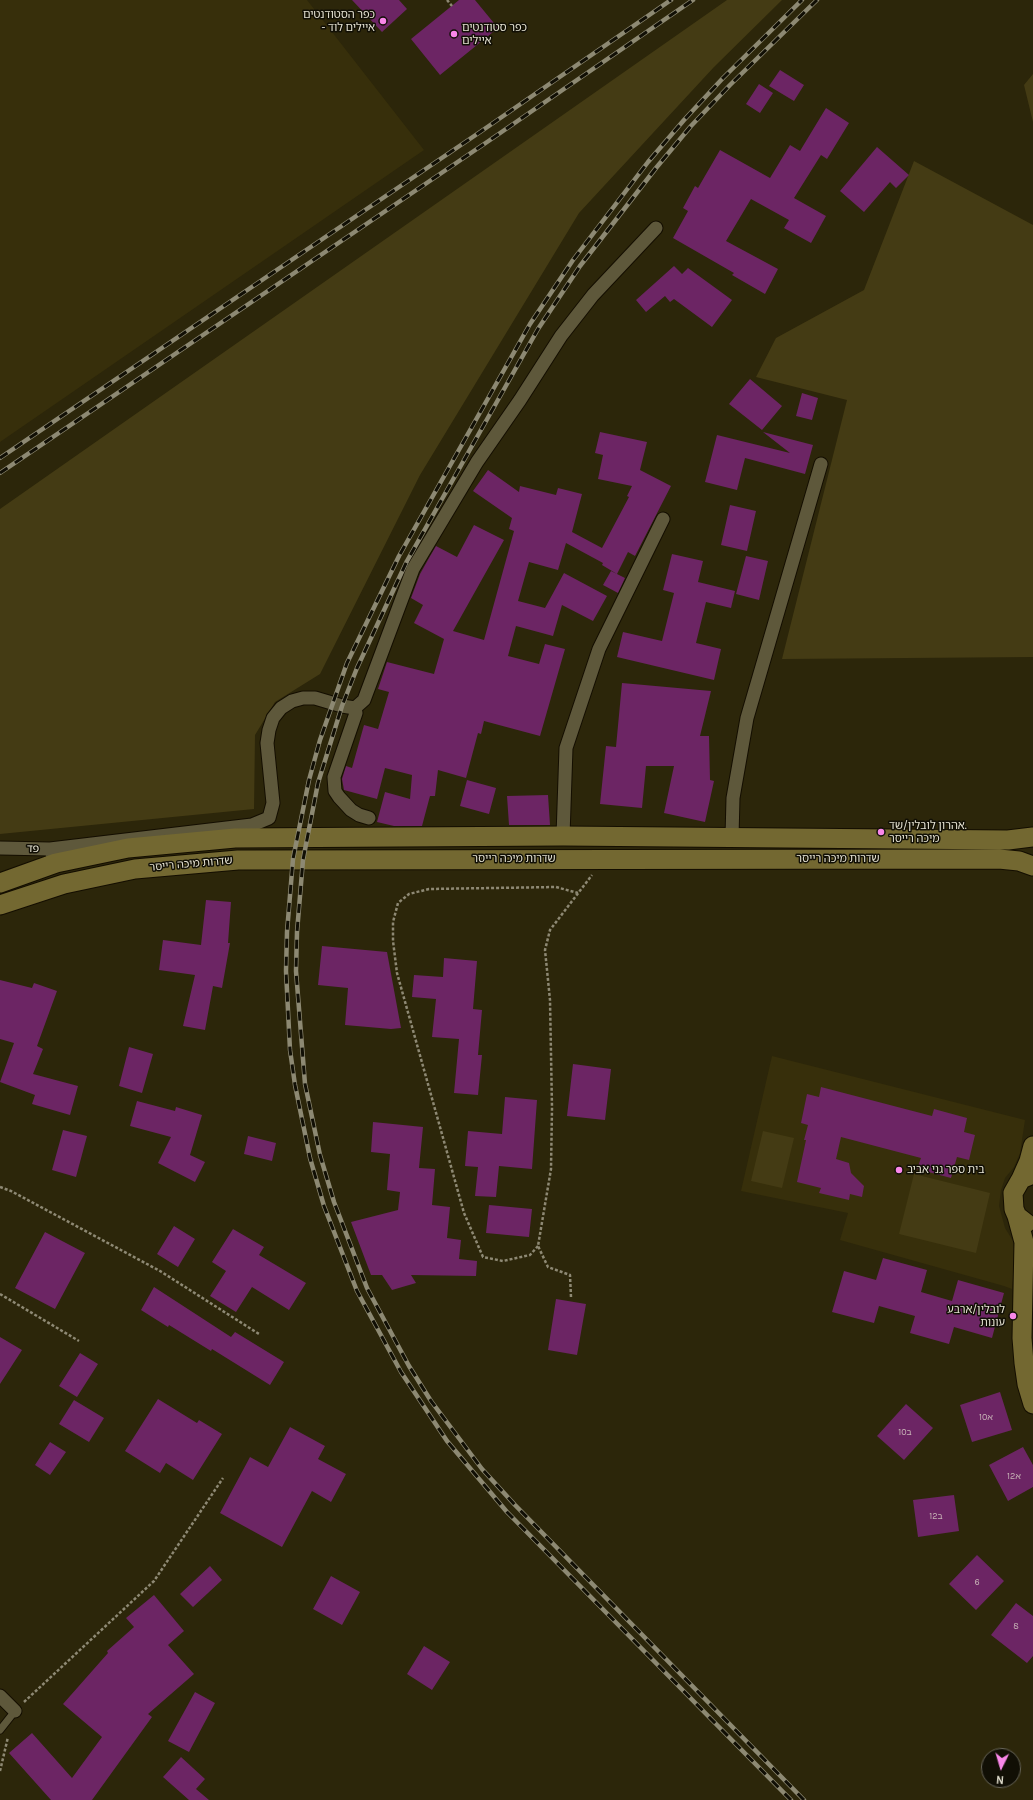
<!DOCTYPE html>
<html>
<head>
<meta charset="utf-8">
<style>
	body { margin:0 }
	#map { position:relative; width:1033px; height:1800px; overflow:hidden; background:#2c260a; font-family:Karla,sans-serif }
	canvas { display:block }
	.north { position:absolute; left:981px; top:1748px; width:40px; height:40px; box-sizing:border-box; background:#110f05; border:1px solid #666357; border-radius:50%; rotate:185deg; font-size:11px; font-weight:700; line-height:16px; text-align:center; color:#e5e2d2 }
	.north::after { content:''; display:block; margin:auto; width:14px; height:18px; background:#f987e9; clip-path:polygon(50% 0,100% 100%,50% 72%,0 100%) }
</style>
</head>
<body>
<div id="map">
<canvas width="1033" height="1800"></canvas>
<div class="north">N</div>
</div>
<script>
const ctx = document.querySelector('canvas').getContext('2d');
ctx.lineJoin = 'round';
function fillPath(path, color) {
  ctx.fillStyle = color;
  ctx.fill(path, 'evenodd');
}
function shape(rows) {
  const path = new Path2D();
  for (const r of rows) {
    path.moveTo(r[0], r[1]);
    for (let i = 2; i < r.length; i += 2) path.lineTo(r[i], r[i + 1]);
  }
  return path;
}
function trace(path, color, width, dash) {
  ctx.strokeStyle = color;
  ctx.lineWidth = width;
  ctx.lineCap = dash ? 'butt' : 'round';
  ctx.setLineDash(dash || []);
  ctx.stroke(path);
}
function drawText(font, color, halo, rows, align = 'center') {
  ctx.font = font + ' Karla,"Noto Sans Hebrew",sans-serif';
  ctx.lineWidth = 3;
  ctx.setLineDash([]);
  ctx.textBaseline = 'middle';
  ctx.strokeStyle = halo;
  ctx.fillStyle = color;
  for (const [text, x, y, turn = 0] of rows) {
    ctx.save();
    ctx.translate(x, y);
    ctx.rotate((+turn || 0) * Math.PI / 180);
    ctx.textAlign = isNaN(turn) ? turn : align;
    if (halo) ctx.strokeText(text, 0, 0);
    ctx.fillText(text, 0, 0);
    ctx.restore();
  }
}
const built = shape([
	[0,0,307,0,424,150,0,442],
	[772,1056,1025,1120,1020,1153,1014,1167,1005,1178,1001,1190,999,1206,1005,1228,1013,1241,1015,1256,1012,1289,1004,1286,840,1240,848,1213,741,1191]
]);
const green = shape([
	[727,0,782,0,714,67,579,213,420,475,320,674,275,702,255,735,254,809,0,834,0,509],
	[1033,74,1033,122,1024,85],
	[914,161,1033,225,1033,657,782,659,847,400,756,377,776,338,864,290],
	[763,1131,794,1138,782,1188,751,1181],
	[914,1174,990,1193,976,1253,899,1234]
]);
const building = shape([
	[352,0,399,0,407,9,382,32],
	[459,0,475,0,498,28,440,75,411,39],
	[780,70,804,85,794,101,769,86],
	[759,84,773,93,760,113,746,104],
	[826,108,849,123,827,159,821,155,794,198,826,216,811,243,784,228,789,220,751,199,726,241,778,269,765,294,732,275,734,273,673,238,688,211,683,208,695,186,698,188,720,150,770,178,790,145,800,151],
	[877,147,909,175,896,188,890,182,864,212,840,191],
	[674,266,682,274,688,268,732,300,712,327,674,299,670,302,665,296,646,312,636,300],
	[750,379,782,406,762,430,729,404],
	[802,393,818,398,812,420,796,416],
	[600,432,647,442,640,470,671,486,635,556,628,552,617,574,602,565,603,563,566,543,558,570,529,562,518,601,545,608,564,573,607,596,593,621,562,605,553,636,516,626,508,656,539,664,545,644,565,649,540,736,484,721,481,734,478,733,466,778,438,770,435,796,430,796,422,826,394,826,377,822,385,792,410,799,412,775,385,768,377,799,344,790,342,779,346,766,352,768,364,725,378,729,389,692,378,689,387,662,434,674,444,639,414,623,423,605,411,598,420,574,429,558,436,546,457,557,474,525,504,540,453,631,484,640,514,531,509,529,512,518,473,491,488,470,519,492,520,486,556,495,558,488,582,494,572,532,602,548,629,497,627,496,632,486,598,479,603,455,595,453],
	[763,432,813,445,805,474,745,458,737,490,705,482,717,435,790,453],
	[730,505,756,511,747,551,721,545],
	[672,554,703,561,698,582,735,591,731,608,706,602,696,643,721,649,714,680,617,657,623,632,662,641,674,593,663,590],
	[746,556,768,561,759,600,736,594],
	[611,571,625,578,618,593,603,585],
	[622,683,711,691,700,736,709,736,710,780,714,781,705,822,664,813,674,766,646,766,642,808,600,804,606,746,616,747],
	[467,780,496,788,489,814,460,806],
	[548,795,550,825,509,825,507,796],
	[206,900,231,902,228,943,230,943,222,988,213,986,205,1030,183,1026,195,975,159,970,163,940,201,945],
	[322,946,387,952,401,1028,391,1029,345,1025,348,988,318,985],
	[444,958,477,961,473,1009,482,1010,478,1055,482,1055,478,1095,454,1093,459,1039,432,1037,436,999,412,997,414,975,443,977],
	[0,980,32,988,34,983,57,991,37,1046,43,1049,33,1074,78,1086,70,1115,32,1104,35,1095,0,1082,14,1043,0,1039],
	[129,1047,153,1054,142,1093,119,1086],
	[573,1064,611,1069,605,1120,567,1116],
	[821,1087,932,1116,934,1109,967,1118,964,1132,975,1135,969,1160,957,1157,951,1178,917,1169,921,1158,841,1137,836,1159,849,1163,851,1173,864,1186,862,1197,850,1194,849,1200,819,1193,821,1188,797,1182,806,1140,804,1140,808,1125,801,1123,807,1094,819,1097],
	[505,1097,537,1100,532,1169,499,1166,496,1197,475,1196,478,1167,465,1166,468,1131,502,1134],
	[137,1101,175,1111,176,1107,202,1115,190,1155,205,1162,195,1182,158,1163,171,1137,130,1126],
	[373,1122,423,1127,419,1168,435,1169,432,1205,450,1207,447,1238,461,1240,459,1259,477,1261,476,1276,411,1275,416,1283,392,1290,382,1275,371,1275,351,1222,398,1210,400,1192,387,1190,390,1154,371,1152],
	[63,1130,87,1136,76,1177,52,1170],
	[248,1136,276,1143,272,1161,244,1154],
	[489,1205,532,1209,529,1237,486,1233],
	[174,1226,195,1239,178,1267,157,1254],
	[233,1229,264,1247,259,1255,306,1283,289,1310,252,1287,236,1312,210,1296,226,1271,212,1262],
	[45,1232,85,1253,55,1309,15,1288],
	[883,1258,927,1270,921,1292,952,1301,958,1280,1004,1293,992,1338,954,1327,949,1344,910,1333,915,1316,879,1306,874,1323,832,1312,844,1271,876,1280],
	[154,1287,231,1337,235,1332,284,1362,270,1385,212,1349,211,1351,169,1325,168,1327,141,1310],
	[556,1299,586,1304,577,1355,548,1350],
	[0,1337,22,1350,0,1384],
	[80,1353,98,1364,77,1397,59,1386],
	[1000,1392,1012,1430,972,1442,960,1405],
	[158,1399,197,1423,199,1420,222,1434,193,1480,166,1463,160,1473,125,1451],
	[74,1400,104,1418,89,1442,59,1424],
	[906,1404,933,1428,904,1460,877,1436],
	[290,1427,325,1446,318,1459,346,1474,331,1502,312,1491,282,1547,220,1513,250,1457,268,1467],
	[50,1442,66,1452,50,1475,35,1465],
	[1023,1447,1033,1465,1033,1487,1008,1501,989,1465],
	[954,1495,959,1531,918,1537,913,1500],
	[977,1555,1004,1581,976,1610,949,1584],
	[210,1566,222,1580,193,1607,180,1594],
	[331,1576,360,1592,342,1625,313,1609],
	[154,1595,184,1631,168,1645,194,1674,148,1714,152,1717,92,1800,51,1800,9,1753,32,1733,72,1778,102,1737,63,1704,108,1653,107,1651,134,1627,126,1618],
	[1016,1603,1033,1616,1033,1656,1027,1663,991,1635],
	[424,1646,450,1662,432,1690,407,1674],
	[195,1692,215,1703,189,1752,168,1741],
	[181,1757,205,1779,196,1789,209,1800,189,1800,163,1777]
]);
const path = shape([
	[447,0,452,6],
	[0,1187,11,1191,160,1271,259,1334],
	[538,1246,530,1255,503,1261,483,1257,464,1213,397,973,393,941,393,922,398,903,409,894,429,889,556,887,578,893],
	[0,1294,79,1341],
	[571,1297,570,1275,548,1267,538,1246,551,1169,552,1108,550,1000,545,950,550,930,592,875],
	[24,1702,154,1581,223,1478],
	[0,1771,8,1737]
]);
const lane = shape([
	[0,1730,15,1711]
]);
const street = shape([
	[355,708,356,713,334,777,335,791,339,797,351,810,359,815,369,818],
	[563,836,566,748,599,649,663,519],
	[732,837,733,798,747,718,821,464],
	[0,848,50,849,53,856],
	[50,849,252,825,269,818,273,803,267,743,269,730,273,718,281,708,292,701,303,698,315,698,342,706,355,708,364,700,413,569,477,462,520,400,561,336,593,295,656,228],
	[0,1696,15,1711]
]);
const secondary = shape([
	[0,883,56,863,128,848,235,838,563,836,1008,840,1033,837],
	[0,905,64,884,135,869,238,860,999,859,1019,861,1033,866],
	[1021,1179,1029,1161,1033,1146],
	[1017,1216,1024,1242,1022,1338,1024,1363,1027,1384,1033,1404],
	[1026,1223,1017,1216,1014,1209,1013,1193,1021,1179,1033,1174]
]);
const rail = shape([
	[0,458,483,130,671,0],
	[0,473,490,140,693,0],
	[791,1800,507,1512,447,1441,401,1372,357,1291,324,1206,310,1158,295,1085,290,1050,286,971,287,932,293,859,309,780,320,740,347,663,399,556,530,324,573,260,648,162,684,120,723,78,802,0],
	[804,1800,515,1505,482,1469,431,1401,409,1366,367,1288,334,1202,320,1155,305,1084,296,971,297,932,303,860,318,783,342,706,357,668,407,561,538,329,580,266,656,168,691,126,730,85,817,0]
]);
const markers = [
	[383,21,4,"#f987e9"],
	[454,34,4,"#f987e9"],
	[881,832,4,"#f987e9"],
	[899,1170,4,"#f987e9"],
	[1013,1316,4,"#f987e9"]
];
const numberNames = [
	["10א",986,1417],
	["10ב",905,1432],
	["12א",1014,1476],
	["12ב",936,1516],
	["6",977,1582],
	["8",1016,1626]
];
const poiNames = [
	["כפר הסטודנטים",375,15,"right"],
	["- איילים לוד",375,28,"right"],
	["כפר סטודנטים",462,28],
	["איילים",462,41],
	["אהרון לובלין/שד.",889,826],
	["מיכה רייסר",889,839],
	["בית ספר גני אביב",907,1170],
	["לובלין/ארבע",1005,1310,"right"],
	["עונות",1005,1323,"right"]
];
const streetNames = [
	["פד",33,849,1],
	["שדרות מיכה רייסר",514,859],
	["שדרות מיכה רייסר",838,859],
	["שדרות מיכה רייסר",191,864,-5]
];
fillPath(built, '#372f0b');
fillPath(green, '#443b14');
fillPath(building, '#6c2564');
trace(lane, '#140e00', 9);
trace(street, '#140e00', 15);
trace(secondary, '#140e00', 21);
trace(path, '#8e8974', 2.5, [3, 2]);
trace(lane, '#5e583b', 7);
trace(street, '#5e583b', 13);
trace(secondary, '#736831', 19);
trace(rail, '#8d8973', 4.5);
trace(rail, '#110f05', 3, [9]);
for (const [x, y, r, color] of markers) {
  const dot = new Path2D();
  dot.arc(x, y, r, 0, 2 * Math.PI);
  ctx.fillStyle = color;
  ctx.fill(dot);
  trace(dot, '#110f05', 1.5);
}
drawText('9px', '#c7b3b6', null, numberNames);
drawText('11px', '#e5e2d2', '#110f05', poiNames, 'left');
drawText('11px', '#e5e2d2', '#110f05', streetNames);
</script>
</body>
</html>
